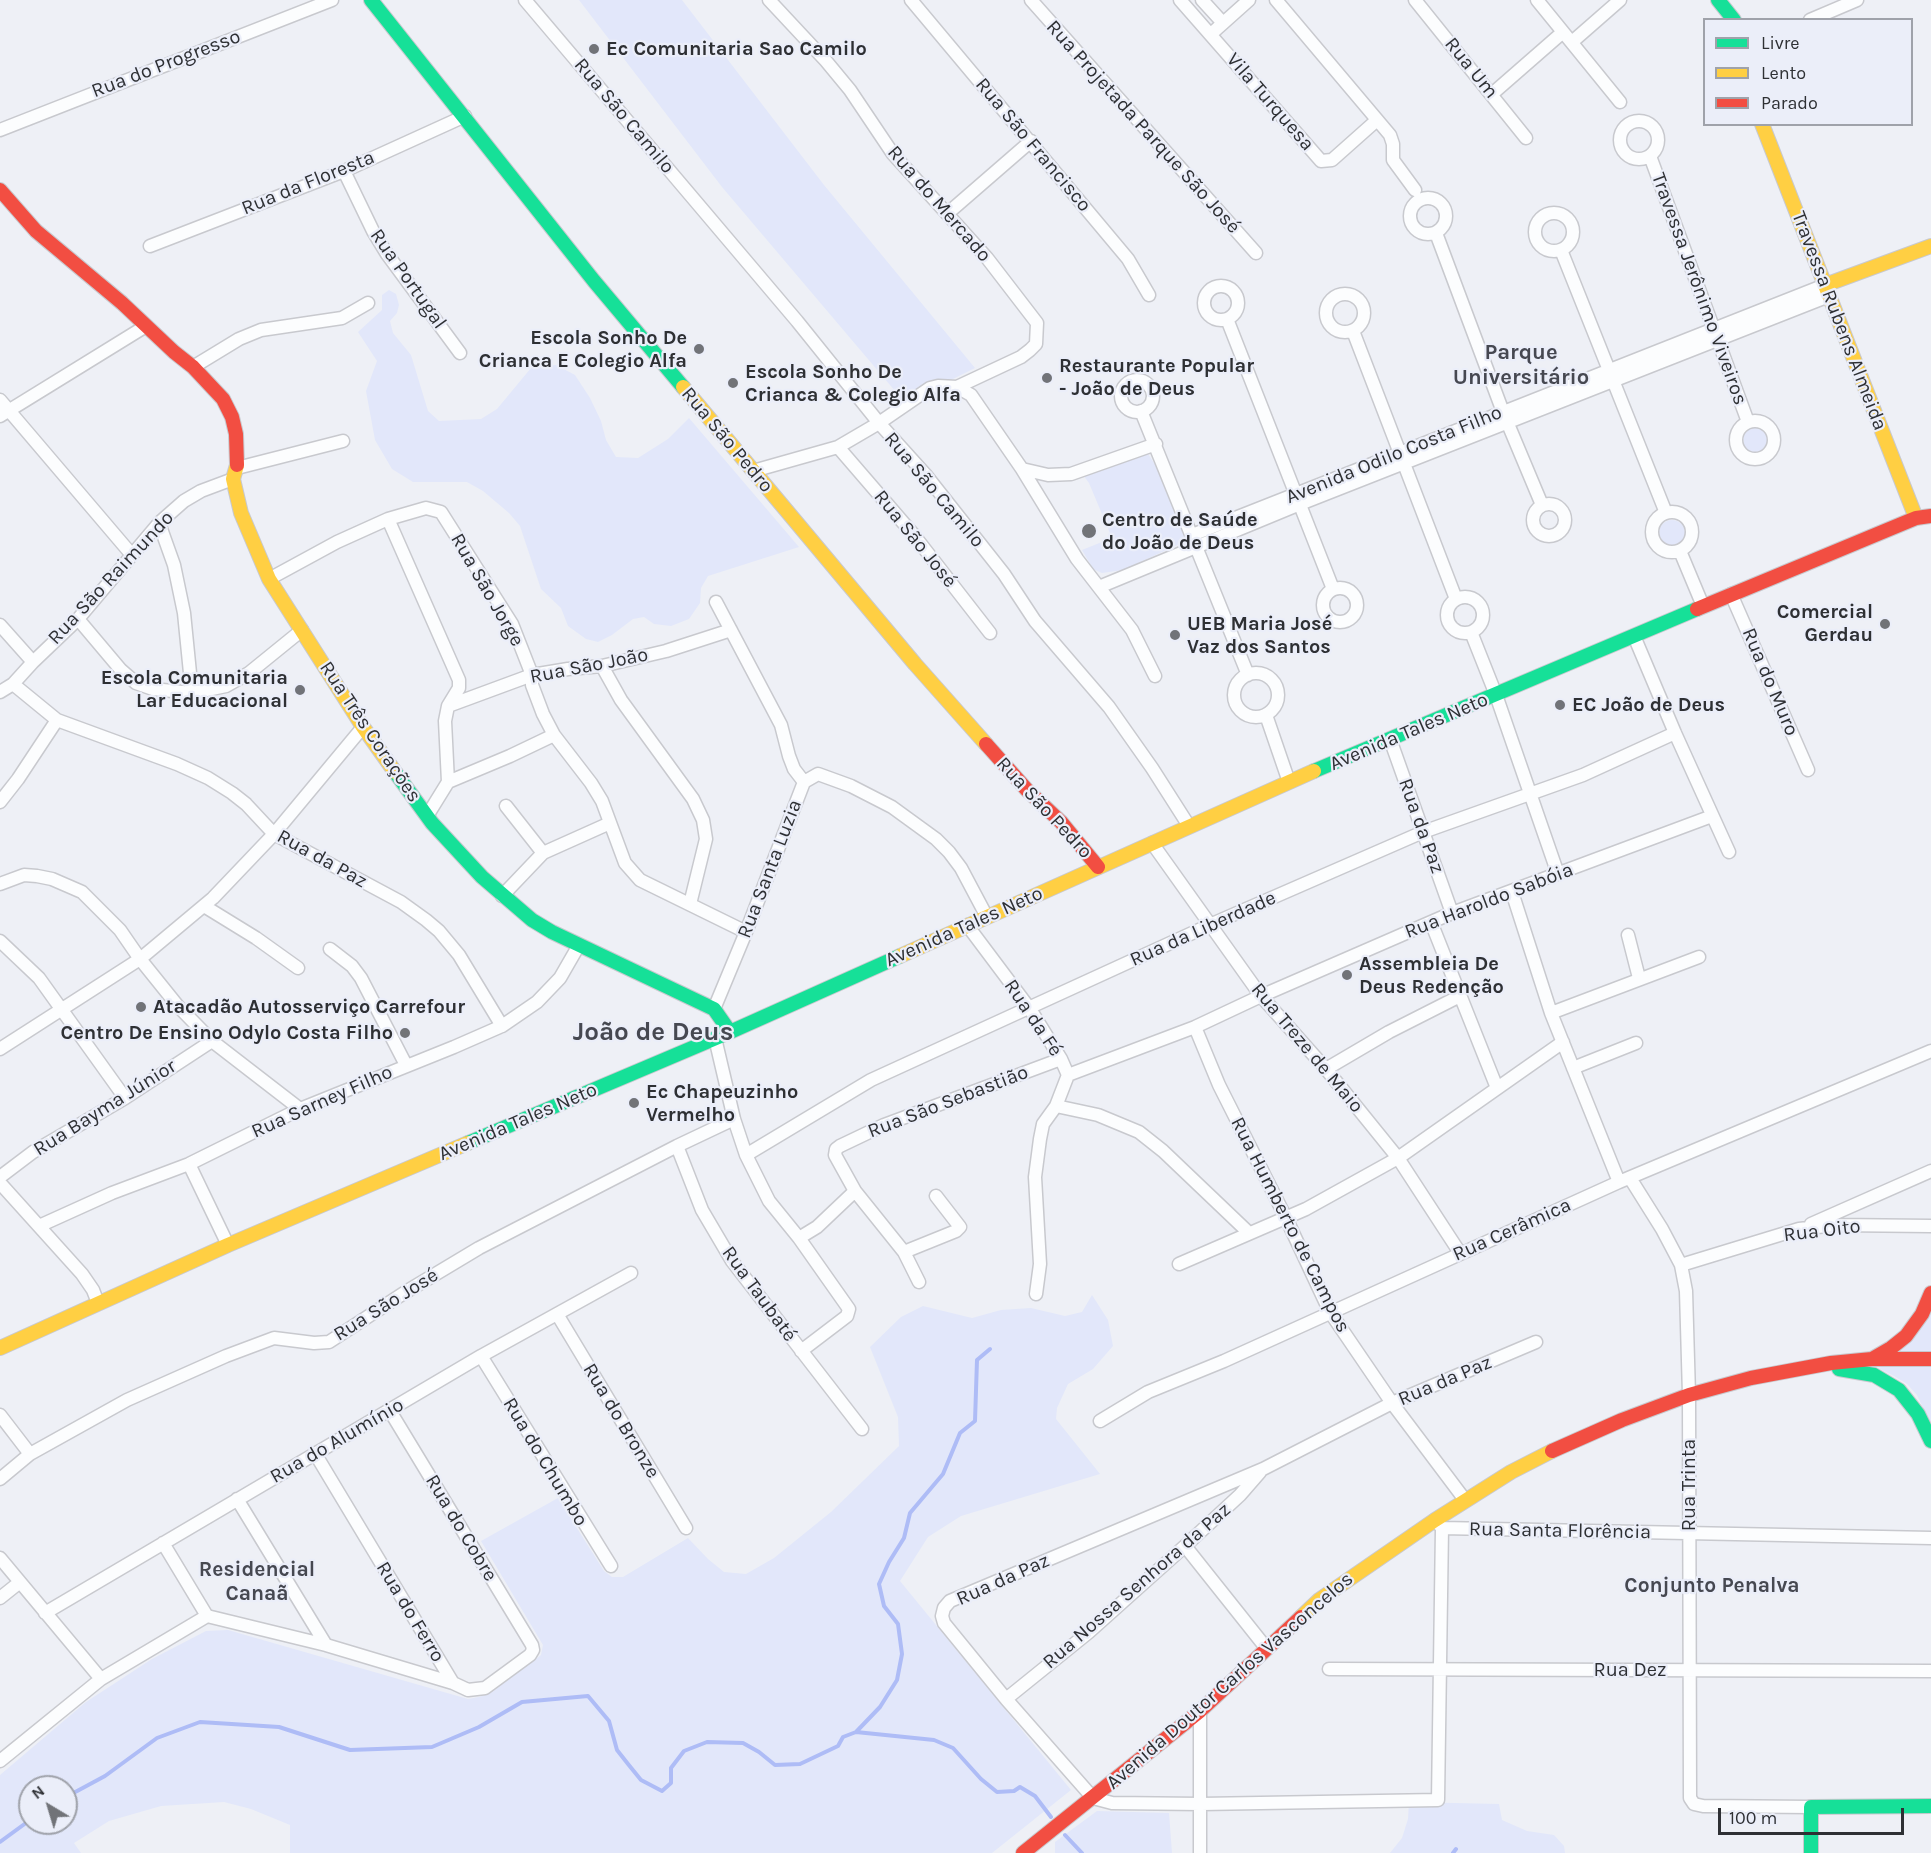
<!DOCTYPE html>
<html>
<head>
<meta charset="utf-8">
<style>
	body { margin:0 }
	#map { position:relative; width:1931px; height:1853px; overflow:hidden; background:#eef0f6; font-family:Karla,sans-serif }
	canvas { display:block }
	.legend { position:absolute; left:1703px; top:18px; width:210px; height:108px; box-sizing:border-box; background:#ebeef9; border:2px solid #9fa2aa; margin:0; padding:8px 10px; list-style:none; font-size:18px; color:#2e3034 }
	.legend li { display:flex; align-items:center; gap:12px; height:30px }
	.legend b { width:30px; border:2px solid #9fa2aa }
	.north { position:absolute; left:18px; top:1775px; width:60px; height:60px; box-sizing:border-box; background:#ebeef9; border:2px solid #9fa2aa; border-radius:50%; rotate:322deg; font-size:16px; font-weight:700; line-height:24px; text-align:center; color:#2e3034 }
	.north::after { content:''; display:block; margin:auto; width:21px; height:27px; background:#717378; clip-path:polygon(50% 0,100% 100%,50% 72%,0 100%) }
	.scale { position:absolute; left:1718px; top:1808px; width:186px; height:27px; box-sizing:border-box; border:3px solid #2e3034; border-top:0; padding-left:8px; font-size:18px; line-height:21px; white-space:nowrap; color:#2e3034; -webkit-text-stroke:4px #ebeef9; paint-order:stroke }
</style>
</head>
<body>
<div id="map">
<canvas width="1931" height="1853"></canvas>
<ul class="legend">
<li><b style="height:8px;background:#16e098"></b>Livre</li>
<li><b style="height:8px;background:#ffcf43"></b>Lento</li>
<li><b style="height:8px;background:#f24e42"></b>Parado</li>
</ul>
<div class="north">N</div>
<div class="scale">100 m</div>
</div>
<script>
const ctx = document.querySelector('canvas').getContext('2d');
ctx.lineJoin = 'round';
function fillPath(path, color) {
  ctx.fillStyle = color;
  ctx.fill(path, 'evenodd');
}
function shape(rows) {
  const path = new Path2D();
  for (const r of rows) {
    if (r.length === 3) {
      path.moveTo(r[0] + r[2], r[1]);
      path.arc(r[0], r[1], r[2], 0, 2 * Math.PI);
      continue;
    }
    path.moveTo(r[0], r[1]);
    for (let i = 2; i < r.length; i += 2) path.lineTo(r[i], r[i + 1]);
  }
  return path;
}
function trace(path, color, width, dash) {
  ctx.strokeStyle = color;
  ctx.lineWidth = width;
  ctx.lineCap = dash ? 'butt' : 'round';
  ctx.setLineDash(dash || []);
  ctx.stroke(path);
}
function drawText(font, color, halo, rows, align = 'center') {
  ctx.font = font + ' Karla,sans-serif';
  ctx.lineWidth = 4.5;
  ctx.setLineDash([]);
  ctx.textBaseline = 'middle';
  ctx.strokeStyle = halo;
  ctx.fillStyle = color;
  for (const [text, x, y, turn = 0] of rows) {
    ctx.save();
    ctx.translate(x, y);
    ctx.rotate((+turn || 0) * Math.PI / 180);
    ctx.textAlign = isNaN(turn) ? turn : align;
    if (halo) ctx.strokeText(text, 0, 0);
    ctx.fillText(text, 0, 0);
    ctx.restore();
  }
}
const green = shape([
	[579,0,682,0,824,185,975,368,947,382,924,384,901,398,722,187],
	[389,290,396,294,399,305,397,313,390,321,393,333,411,355,428,411,439,421,481,419,497,409,531,368,556,365,575,375,590,398,601,421,606,440,616,457,638,458,668,439,689,418,799,547,708,576,701,588,700,603,689,619,671,626,654,624,644,617,633,619,612,635,598,642,586,639,568,626,561,608,541,589,520,526,509,513,483,491,467,482,413,482,392,469,375,440,366,391,377,361,358,332,382,310,382,295],
	[1749,425,1761,428,1768,434,1767,450,1762,455,1755,456,1744,447,1743,433],
	[1146,451,1156,466,1186,541,1123,570,1102,573,1093,569,1082,550,1112,538,1089,483,1083,475],
	[1672,533,13],
	[1092,1295,1108,1320,1113,1346,1093,1369,1068,1384,1057,1408,1056,1419,1100,1474,961,1516,928,1537,900,1581,1071,1790,992,1853,290,1853,290,1825,251,1809,224,1802,161,1806,109,1821,74,1843,81,1853,0,1853,0,1775,86,1702,152,1659,206,1631,228,1630,468,1699,479,1697,492,1692,541,1655,543,1645,481,1541,558,1498,604,1571,612,1577,623,1577,688,1538,708,1559,724,1572,746,1574,774,1558,831,1512,899,1446,898,1417,870,1347,901,1317,923,1306,972,1318,1001,1310,1031,1308,1065,1316,1082,1312],
	[30,1787,66,1787,66,1823,30,1823],
	[1931,1312,1931,1351,1894,1354],
	[1931,1365,1931,1425,1917,1395,1907,1384,1894,1376,1878,1368,1885,1366],
	[1409,1802,1499,1804,1502,1820,1527,1831,1554,1835,1564,1846,1565,1853,1390,1853,1402,1838,1408,1819],
	[1097,1811,1169,1813,1172,1853,1055,1853,1055,1842]
]);
const stream = shape([
	[856,1732,880,1707,897,1680,902,1654,898,1624,884,1606,879,1584,889,1562,904,1538,910,1513,943,1474,960,1433,975,1421,977,1360,990,1349],
	[66,1797,105,1776,157,1738,200,1722,279,1727,350,1750,432,1747,479,1727,522,1702,588,1696,609,1721,617,1750,628,1764,641,1780,662,1791,671,1783,671,1768,684,1751,707,1742,743,1743,759,1752,775,1765,800,1764,838,1746,843,1737,856,1732,934,1740,953,1748,981,1779,997,1792,1014,1791,1020,1787,1035,1796,1051,1817],
	[1065,1835,1082,1853],
	[0,1842,30,1820],
	[1453,1853,1456,1849]
]);
const street = shape([
	[525,0,797,321,879,423,925,474,1004,574,1035,621,1109,707,1152,768,1189,826],
	[769,0,826,61,850,90,893,154,987,258,1037,323,1036,344,1030,350,1021,357,957,387],
	[911,0,1128,259,1149,295],
	[1031,0,1256,253],
	[1180,0,1321,161,1332,160,1377,120],
	[1202,0,1223,23],
	[1276,0,1390,135,1393,144,1393,160,1415,190],
	[1415,0,1526,138],
	[1537,0,1620,102],
	[1810,20,1857,0],
	[1211,34,1249,0],
	[1572,42,1620,0],
	[1492,94,1563,32],
	[1639,140,19],
	[0,130,332,0],
	[1650,156,1748,422],
	[344,171,373,231,387,254,460,353],
	[1428,216,18],
	[1554,232,19],
	[948,213,1031,141],
	[1436,233,1503,412,1542,505],
	[150,246,344,171,465,116],
	[1561,250,1666,513],
	[1221,303,17],
	[1345,313,19],
	[1227,319,1333,589],
	[1353,331,1456,599],
	[193,367,239,339,261,330,342,318,368,303],
	[1137,396,16],
	[0,400,132,555],
	[1141,411,1248,675],
	[0,416,146,326],
	[1755,440,19],
	[838,447,913,534,990,633],
	[237,468,343,441],
	[1022,469,1048,475,1071,474,1156,444],
	[753,471,838,447,879,423,930,388,938,386,957,387,971,395,1022,469,1077,559,1132,630,1155,676],
	[1549,520,16],
	[1672,532,20],
	[388,519,459,680,459,688,448,706,445,721,448,782],
	[159,523,174,565,184,613,192,693],
	[1192,535,1825,285],
	[1680,551,1703,606],
	[269,579,337,542,388,519,426,508,441,512,512,624,532,675,532,685,543,714,554,735,591,783,602,801,625,863,640,880,746,932],
	[1099,587,1300,504,1829,296],
	[1340,605,17],
	[1731,594,1808,770],
	[1465,615,18],
	[716,602,781,725,789,756,794,769,804,782],
	[78,619,121,670,136,683,153,689,192,693,226,686,249,673,302,630],
	[0,625,33,662],
	[1471,632,1496,695,1558,874],
	[1634,636,1675,733,1729,852],
	[602,666,621,700,693,799,703,820,706,839,690,904],
	[1256,695,22],
	[13,684,57,720,177,764,208,778,232,793,246,804,274,834,401,902,426,920,439,931,459,955,502,1026],
	[0,692,13,684,33,662,78,619,159,523,184,501,201,491,233,479],
	[448,706,532,675,568,669,602,666,666,651,731,630],
	[1266,715,1289,782],
	[1390,739,1452,913],
	[804,782,818,774,851,786,892,807,936,839,949,852,961,868,987,917],
	[0,802,18,779,57,720],
	[506,806,543,853],
	[427,816,448,782,510,756,554,735],
	[1152,843,1261,996,1326,1069,1398,1158,1460,1253],
	[0,884,24,875,37,876,52,879,82,892,120,930,140,959,177,1005,212,1041,300,1109],
	[1512,892,1551,1013,1619,1182],
	[502,896,543,853,610,823],
	[204,906,256,938,298,968],
	[1431,922,1497,1088],
	[967,925,1030,1009,1061,1059,1068,1075,1056,1106,1043,1124,1040,1139,1035,1177,1040,1264,1036,1294],
	[1628,935,1639,978],
	[0,941,39,978,125,1098],
	[330,949,352,966,361,978,406,1065],
	[714,1009,746,932,804,782],
	[1551,1013,1699,957],
	[1195,1027,1219,1085,1286,1218,1330,1312,1392,1403,1465,1500],
	[715,1038,734,1119,746,1155,769,1201,799,1238,849,1309,847,1316,801,1351],
	[0,1049,140,959,213,898,274,834,363,727],
	[1573,1068,1636,1043],
	[1326,1069,1389,1032,1460,996],
	[1068,1075,1195,1027,1261,996,1452,913,1712,816],
	[1056,1106,1098,1115,1139,1132,1163,1151,1248,1232],
	[677,1146,702,1210,732,1261,862,1429],
	[746,1155,871,1080,1212,924,1423,832,1583,775,1675,733],
	[189,1164,228,1245],
	[0,1177,33,1152,125,1098,212,1041],
	[1630,1178,1662,1229,1681,1265,1686,1291,1689,1395,1690,1798,1694,1804,1703,1806,1811,1807],
	[0,1183,82,1274,93,1290,98,1303],
	[1811,1224,1931,1171],
	[39,1226,112,1193,189,1164,300,1109,454,1047,502,1026,537,1002,560,978,579,945],
	[799,1238,817,1227,855,1191],
	[904,1252,956,1231,960,1227,936,1196],
	[1179,1264,1306,1209,1398,1158,1563,1042],
	[1681,1265,1799,1229,1836,1225,1931,1226],
	[919,1282,904,1252,855,1191,835,1155,836,1149,840,1146,884,1125,1061,1059],
	[557,1314,686,1528],
	[481,1356,611,1566],
	[0,1415,30,1454],
	[1100,1421,1148,1392,1224,1361,1619,1182,1931,1051],
	[316,1455,453,1683],
	[0,1479,30,1454,127,1400,226,1356,274,1338,314,1343,329,1342,404,1293,479,1248,677,1146,734,1119],
	[237,1499,326,1645],
	[1435,1520,1442,1528,1438,1800,1201,1804,1112,1803,1093,1798,1006,1699,944,1623,942,1616,944,1608,950,1601,1263,1469,1392,1403,1536,1342],
	[1442,1528,1931,1538],
	[163,1543,207,1616],
	[1185,1546,1267,1649],
	[0,1558,101,1679],
	[0,1598,20,1582],
	[45,1613,481,1356,631,1273],
	[207,1616,326,1645,453,1683,468,1690,485,1688,530,1655,533,1650,532,1645,390,1411],
	[1329,1669,1931,1671],
	[1006,1699,1089,1632,1185,1546,1240,1495,1260,1472],
	[1200,1711,1200,1853],
	[0,1761,101,1679,207,1616]
]);
const fast = shape([
	[371,0,594,281,683,387],
	[1718,0,1734,20],
	[1314,771,1697,609],
	[395,772,432,823,482,877,532,920,552,932,714,1009,730,1032],
	[468,1143,730,1032,900,956],
	[1839,1369,1874,1375,1899,1390,1918,1414,1931,1441],
	[1811,1853,1811,1807,1931,1806]
]);
const slow = shape([
	[1762,124,1916,518],
	[1825,285,1931,246],
	[683,387,915,664,986,744],
	[237,465,233,479,241,513,269,579,363,727,395,772],
	[900,956,1314,771],
	[0,1348,228,1245,468,1143],
	[1301,1617,1319,1600,1435,1520,1511,1472,1552,1451]
]);
const jam = shape([
	[0,190,36,231,122,303,174,352,193,367,223,399,232,417,236,434,237,465],
	[1697,609,1916,518,1931,516],
	[986,744,1027,790,1061,822,1098,867],
	[1872,1359,1891,1348,1906,1336,1922,1314,1931,1293],
	[1552,1451,1622,1420,1689,1395,1751,1378,1831,1363,1872,1359,1931,1359],
	[1023,1853,1200,1711,1301,1617]
]);
const markers = [
	[594,49,6,"#717378"],
	[699,349,6,"#717378"],
	[1047,378,6,"#717378"],
	[733,383,6,"#717378"],
	[1089,531,8,"#717378"],
	[1885,624,6,"#717378"],
	[1175,635,6,"#717378"],
	[300,690,6,"#717378"],
	[1560,705,6,"#717378"],
	[1347,975,6,"#717378"],
	[141,1007,6,"#717378"],
	[405,1033,6,"#717378"],
	[634,1103,6,"#717378"]
];
const poiNames = [
	["Ec Comunitaria Sao Camilo",606,49],
	["Escola Sonho De",687,338,"right"],
	["Crianca E Colegio Alfa",687,361,"right"],
	["Restaurante Popular",1059,366],
	["- João de Deus",1059,389],
	["Escola Sonho De",745,372],
	["Crianca & Colegio Alfa",745,395],
	["Centro de Saúde",1102,520],
	["do João de Deus",1102,543],
	["Comercial",1873,612,"right"],
	["Gerdau",1873,635,"right"],
	["UEB Maria José",1187,624],
	["Vaz dos Santos",1187,647],
	["Escola Comunitaria",288,678,"right"],
	["Lar Educacional",288,701,"right"],
	["EC João de Deus",1572,705],
	["Assembleia De",1359,964],
	["Deus Redenção",1359,987],
	["Atacadão Autosserviço Carrefour",153,1007],
	["Centro De Ensino Odylo Costa Filho",393,1033,"right"],
	["Ec Chapeuzinho",646,1092],
	["Vermelho",646,1115]
];
const streetNames = [
	["Rua do Progresso",166,64,-21],
	["Rua Um",1471,68,51],
	["Vila Turquesa",1270,102,49],
	["Rua São Camilo",624,116,50],
	["Rua Projetada Parque São José",1143,127,48],
	["Rua São Francisco",1033,145,50],
	["Rua da Floresta",308,183,-22],
	["Rua do Mercado",939,204,49],
	["Rua Portugal",408,279,55],
	["Travessa Jerônimo Viveiros",1699,289,70],
	["Travessa Rubens Almeida",1839,321,69],
	["Rua São Pedro",727,440,50],
	["Avenida Odilo Costa Filho",1394,455,-22],
	["Rua São Camilo",934,490,50],
	["Rua São José",915,539,51],
	["Rua São Raimundo",111,578,-47],
	["Rua São Jorge",487,590,60],
	["Rua São João",589,666,-11],
	["Rua do Muro",1770,682,67],
	["Rua Três Corações",370,732,56],
	["Avenida Tales Neto",1409,732,-23],
	["Rua São Pedro",1044,808,47],
	["Rua da Paz",1421,826,70],
	["Rua da Paz",322,859,29],
	["Rua Santa Luzia",770,869,-69],
	["Rua Haroldo Sabóia",1489,901,-21],
	["Avenida Tales Neto",964,927,-24],
	["Rua da Liberdade",1203,929,-24],
	["Rua da Fé",1033,1018,56],
	["Rua Treze de Maio",1307,1048,50],
	["Rua Sarney Filho",322,1102,-24],
	["Rua São Sebastião",948,1102,-21],
	["Rua Bayma Júnior",105,1108,-32],
	["Avenida Tales Neto",518,1122,-23],
	["Rua Humberto de Campos",1290,1225,63],
	["Rua Cerâmica",1512,1230,-24],
	["Rua Oito",1822,1231,-7],
	["Rua Taubaté",759,1294,54],
	["Rua São José",386,1305,-32],
	["Rua da Paz",1445,1381,-23],
	["Rua do Bronze",621,1421,59],
	["Rua do Alumínio",337,1441,-30],
	["Rua do Chumbo",545,1462,59],
	["Rua Trinta",1689,1485,-90],
	["Rua do Cobre",461,1528,59],
	["Rua Santa Florência",1560,1531,1],
	["Rua da Paz",1003,1580,-24],
	["Rua Nossa Senhora da Paz",1137,1586,-41],
	["Rua do Ferro",410,1612,59],
	["Rua Dez",1630,1670],
	["Avenida Doutor Carlos Vasconcelos",1230,1681,-41]
];
const neighbourhoodNames = [
	["Residencial",257,1570],
	["Canaã",257,1594],
	["Conjunto Penalva",1712,1586]
];
const quarterNames = [
	["Parque",1521,353],
	["Universitário",1521,378]
];
const districtNames = [
	["João de Deus",653,1033]
];
fillPath(green, '#e2e7fa');
trace(stream, '#aebcf6', 4);
trace(street, '#c8c9ce', 15);
trace(fast, '#c8c9ce', 16);
trace(slow, '#c8c9ce', 16);
trace(jam, '#c8c9ce', 16);
trace(street, '#fcfdfe', 12);
trace(fast, '#16e098', 14);
trace(slow, '#ffcf43', 14);
trace(jam, '#f24e42', 14);
for (const [x, y, r, color] of markers) {
  const dot = new Path2D();
  dot.arc(x, y, r, 0, 2 * Math.PI);
  ctx.fillStyle = color;
  ctx.fill(dot);
  trace(dot, '#ebeef9', 2);
}
drawText('bold 20px', '#2e3034', '#ebeef9', poiNames, 'left');
drawText('20px', '#2e3034', '#ebeef9', streetNames);
drawText('bold 21px', '#464851', '#ebeef9', neighbourhoodNames);
drawText('bold 22px', '#464851', '#ebeef9', quarterNames);
drawText('bold 26px', '#464851', '#ebeef9', districtNames);
</script>
</body>
</html>
